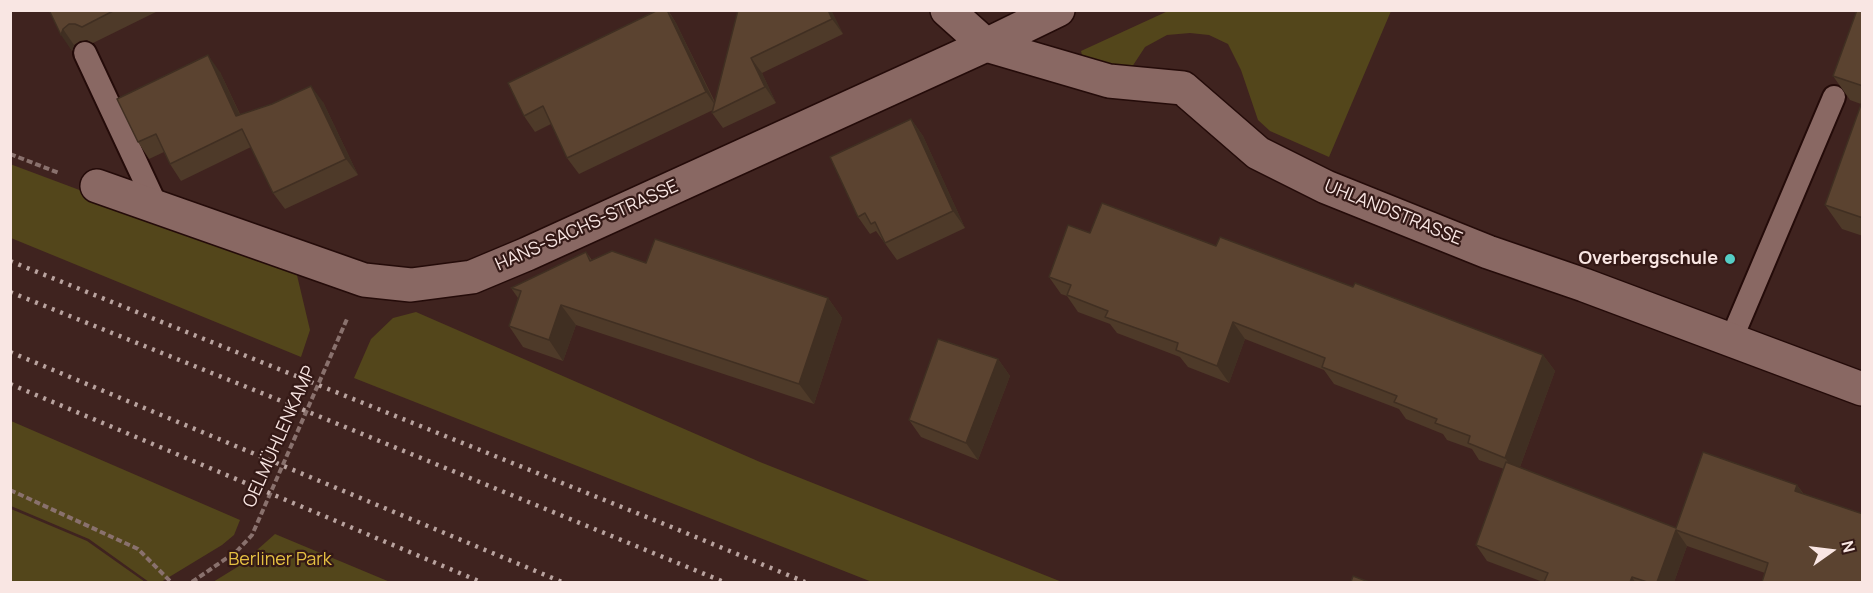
<!DOCTYPE html>
<html>
<head>
<meta charset="utf-8">
<style>
	body { margin:0 }
	#map { position:relative; width:1873px; height:593px; overflow:hidden; background:#3f231f; font-family:Manrope,sans-serif }
	canvas { display:block }
	.frame { position:absolute; inset:0; border:12px solid #f9e6e3; pointer-events:none }
	.north { position:absolute; left:1801px; top:521px; width:60px; height:60px; -webkit-text-stroke:4px #341916; paint-order:stroke; rotate:76deg; font-size:16px; font-weight:700; line-height:24px; text-align:center; color:#f9e6e3 }
	.north::after { content:''; display:block; margin:auto; width:21px; height:27px; background:#f9e6e3; clip-path:polygon(50% 0,100% 100%,50% 72%,0 100%) }
</style>
</head>
<body>
<div id="map">
<canvas width="1873" height="593"></canvas>
<div class="frame"></div>
<div class="north">N</div>
</div>
<script>
const ctx = document.querySelector('canvas').getContext('2d');
ctx.lineJoin = 'round';
function fillPath(path, color) {
  ctx.fillStyle = color;
  ctx.fill(path, 'evenodd');
}
function shape(rows) {
  const path = new Path2D();
  for (const r of rows) {
    path.moveTo(r[0], r[1]);
    for (let i = 2; i < r.length; i += 2) path.lineTo(r[i], r[i + 1]);
  }
  return path;
}
function trace(path, color, width, dash) {
  ctx.strokeStyle = color;
  ctx.lineWidth = width;
  ctx.lineCap = dash ? 'butt' : 'round';
  ctx.setLineDash(dash || []);
  ctx.stroke(path);
}
function drawText(font, color, halo, rows, align = 'center') {
  ctx.font = font + ' Manrope,sans-serif';
  ctx.lineWidth = 4.5;
  ctx.setLineDash([]);
  ctx.textBaseline = 'middle';
  ctx.strokeStyle = halo;
  ctx.fillStyle = color;
  for (const [text, x, y, turn = 0] of rows) {
    ctx.save();
    ctx.translate(x, y);
    ctx.rotate((+turn || 0) * Math.PI / 180);
    ctx.textAlign = isNaN(turn) ? turn : align;
    if (halo) ctx.strokeText(text, 0, 0);
    ctx.fillText(text, 0, 0);
    ctx.restore();
  }
}
const green = shape([
	[1168,11,1391,11,1329,157,1270,131,1258,120,1241,70,1228,44,1209,35,1190,33,1167,35,1145,47,1128,73,1083,59,1081,51],
	[10,164,296,271,310,330,301,357,11,238],
	[416,312,760,462,1062,582,872,582,354,378,371,339,393,318],
	[11,421,240,520,234,535,222,545,161,582,149,582,89,539,11,506],
	[11,509,87,541,145,582,11,582],
	[275,534,390,582,213,582,239,566]
]);
const path = shape([
	[10,154,59,173],
	[10,490,138,549,171,582],
	[192,582,237,551,252,535,347,319]
]);
const lane = shape([
	[85,53,157,207],
	[1731,340,1834,97]
]);
const street = shape([
	[947,10,986,45,1109,81,1183,88,1258,153,1326,187,1488,252,1584,285,1862,389],
	[97,186,364,280,411,285,472,277,527,254,986,45,1058,10]
]);
const rail = shape([
	[10,261,669,526,805,582],
	[10,292,289,404,724,582],
	[10,352,562,582],
	[10,384,481,582]
]);
const wall = shape([
	[49,10,160,10,93,43,87,40,80,41,74,45,72,51],
	[658,10,668,10,676,23,715,102,738,10,831,10,843,34,762,73,776,103,723,128,712,113,713,110,579,174,567,158,551,124,535,132,524,116],
	[1863,10,1863,236,1842,229,1825,205,1861,104,1850,100,1833,76],
	[220,72,240,114,323,102,358,175,285,209,273,193,251,147,181,181,170,164,164,152,149,159,138,142],
	[911,119,923,136,965,228,897,260,876,231,870,234,858,217],
	[1090,233,1216,246,1353,287,1543,355,1555,371,1520,467,1676,528,1797,485,1803,493,1765,573,1687,546,1674,582,1543,582,1487,561,1476,545,1504,469,1479,460,1472,449,1447,440,1443,434,1406,419,1399,409,1334,384,1324,370,1245,339,1229,383,1188,367,1180,357,1117,333,1110,324,1078,312,1067,296,1061,294,1049,277],
	[586,252,592,260,646,263,828,298,842,318,814,404,576,325,563,361,523,347,509,326,518,298,511,288],
	[998,359,1010,376,978,460,921,437,909,420]
]);
const shadedWall = shape([
	[667,10,676,23,717,108,706,92],
	[828,10,831,10,843,34,832,19],
	[63,29,74,45,72,51,61,35],
	[208,55,220,72,248,132,236,116],
	[751,58,762,73,776,103,765,87],
	[311,86,323,102,358,175,346,159],
	[911,119,923,136,965,228,953,211],
	[828,298,842,318,814,404,799,384],
	[561,305,576,325,563,361,549,340],
	[1233,322,1245,339,1229,383,1217,366],
	[1543,355,1555,371,1517,475,1505,458],
	[998,359,1010,376,978,460,966,443],
	[1797,485,1808,501,1795,491],
	[1676,530,1687,546,1674,582,1657,582],
	[1632,577,1635,582,1630,582]
]);
const building = shape([
	[49,10,115,10,82,27,75,24,69,24,63,29,61,35,49,10],
	[658,10,667,10,706,92,567,158,543,106,524,116,508,83,658,10],
	[738,10,828,10,832,19,751,58,765,87,712,113,738,10],
	[1857,10,1863,10,1863,86,1833,76,1857,10],
	[208,55,236,116,272,104,311,86,346,159,273,193,242,129,170,164,156,134,138,142,117,99,208,55],
	[1863,99,1863,218,1825,205,1863,99],
	[911,119,953,211,885,243,875,222,871,224,865,213,858,217,830,157,911,119],
	[1102,203,1216,246,1220,237,1353,287,1355,283,1543,355,1505,458,1468,443,1470,436,1435,423,1437,419,1394,402,1397,396,1322,367,1325,358,1233,322,1217,366,1176,350,1178,343,1105,317,1108,311,1067,295,1071,285,1049,277,1068,225,1090,233,1102,203],
	[655,239,828,298,799,384,561,305,549,340,509,326,521,291,511,288,586,252,590,261,612,251,646,263,655,239],
	[938,339,998,359,966,443,909,420,938,339],
	[1703,452,1797,485,1795,491,1863,514,1863,582,1762,582,1768,563,1676,530,1657,582,1647,582,1632,577,1630,582,1544,582,1548,573,1476,545,1506,462,1676,528,1703,452],
	[1353,576,1369,582,1351,582,1353,576]
]);
const markers = [
	[1730,259,6,"#55cec5"]
];
const streetNames = [
	["UHLANDSTRASSE",1393,213,22],
	["HANS-SACHS-STRASSE",587,226,-24],
	["OELMÜHLENKAMP",280,437,-66]
];
const poiNames = [
	["Overbergschule",1718,259]
];
const parkNames = [
	["Berliner Park",280,560]
];
fillPath(green, '#53461b');
trace(lane, '#240b09', 26);
trace(street, '#240b09', 36);
trace(path, '#89716d', 4, [6, 3]);
trace(lane, '#896863', 22);
trace(street, '#896863', 33);
trace(rail, '#b9a39f', 4.5, [3, 6]);
fillPath(wall, '#4e3a29');
fillPath(shadedWall, '#402f22');
fillPath(building, '#5b4330');
trace(building, '#402f22', 1.5);
for (const [x, y, r, color] of markers) {
  const dot = new Path2D();
  dot.arc(x, y, r, 0, 2 * Math.PI);
  ctx.fillStyle = color;
  ctx.fill(dot);
  trace(dot, '#341916', 2);
}
drawText('18px', '#f9e6e3', '#341916', streetNames);
drawText('bold 18px', '#f9e6e3', '#341916', poiNames, 'right');
drawText('18px', '#e5c042', '#341916', parkNames);
</script>
</body>
</html>
